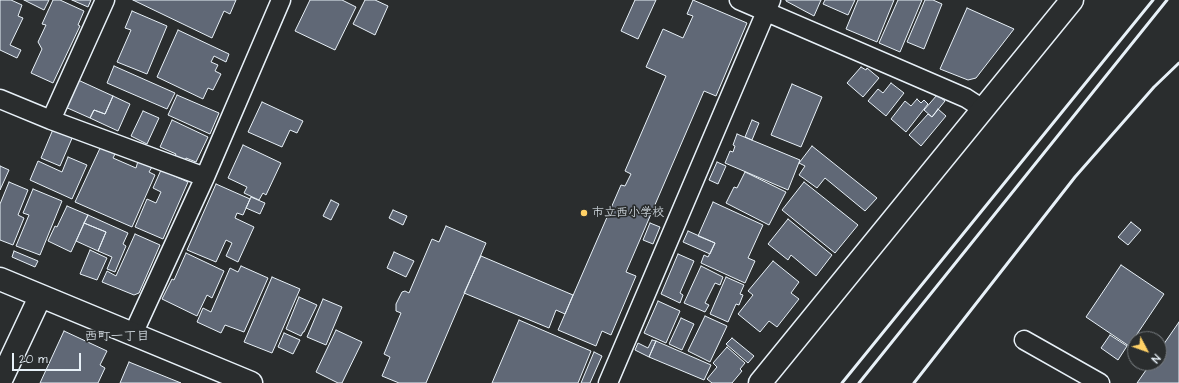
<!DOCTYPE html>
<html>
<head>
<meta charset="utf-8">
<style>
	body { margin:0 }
	#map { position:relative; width:1179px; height:383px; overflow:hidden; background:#2a2d2e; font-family:"Architects Daughter",sans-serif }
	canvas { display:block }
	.north { position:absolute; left:1127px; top:331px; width:40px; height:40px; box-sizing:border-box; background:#2a2d2e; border:1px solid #767b7f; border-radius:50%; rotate:131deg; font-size:11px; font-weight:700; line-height:16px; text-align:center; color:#e8f1f8 }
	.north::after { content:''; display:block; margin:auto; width:14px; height:18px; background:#ffd166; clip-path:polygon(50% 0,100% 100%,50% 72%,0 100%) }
	.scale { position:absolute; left:12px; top:353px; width:69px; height:18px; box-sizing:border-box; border:2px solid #e8f1f8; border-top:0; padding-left:5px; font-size:12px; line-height:14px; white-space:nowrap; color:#e8f1f8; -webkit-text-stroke:3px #2a2d2e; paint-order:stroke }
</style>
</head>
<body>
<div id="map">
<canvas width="1179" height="383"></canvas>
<div class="north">N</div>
<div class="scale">20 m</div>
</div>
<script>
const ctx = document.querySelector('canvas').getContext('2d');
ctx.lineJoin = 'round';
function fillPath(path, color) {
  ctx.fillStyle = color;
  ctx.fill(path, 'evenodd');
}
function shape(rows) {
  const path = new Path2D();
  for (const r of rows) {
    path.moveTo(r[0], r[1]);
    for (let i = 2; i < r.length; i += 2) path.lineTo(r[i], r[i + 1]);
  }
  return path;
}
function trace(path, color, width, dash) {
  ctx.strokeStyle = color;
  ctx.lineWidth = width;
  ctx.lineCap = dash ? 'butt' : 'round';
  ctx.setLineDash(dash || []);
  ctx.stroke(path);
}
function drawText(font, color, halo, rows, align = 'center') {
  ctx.font = font + ' "Architects Daughter","Klee One",sans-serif';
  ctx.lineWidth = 3.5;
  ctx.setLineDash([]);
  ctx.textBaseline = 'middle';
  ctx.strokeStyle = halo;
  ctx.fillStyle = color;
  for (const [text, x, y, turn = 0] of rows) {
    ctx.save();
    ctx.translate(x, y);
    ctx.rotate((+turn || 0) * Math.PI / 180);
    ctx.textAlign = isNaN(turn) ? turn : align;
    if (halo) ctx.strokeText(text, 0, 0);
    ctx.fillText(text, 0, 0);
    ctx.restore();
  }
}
const building = shape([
	[0,0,11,0,22,5,18,16,23,18,10,45,21,50,17,58,0,50,0,0],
	[24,0,49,0,44,10,24,0],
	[53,0,60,0,84,11,78,25,80,26,53,83,31,73,42,49,38,42,46,25,42,24,53,0],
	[72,0,91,0,88,7,72,0],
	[133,0,236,0,230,14,224,11,212,38,133,0],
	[310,0,342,0,356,7,335,50,295,31,310,0],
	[365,0,375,0,388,6,375,35,353,24,365,0],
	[635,0,656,0,638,39,621,31,635,0],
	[693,0,747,23,716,96,704,91,626,272,636,276,611,335,602,331,596,346,558,330,621,185,625,186,631,174,625,171,666,76,646,67,663,29,683,38,693,16,687,14,693,0],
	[821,0,814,16,786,1,786,0,821,0],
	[825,0,855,0,848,15,823,4,825,0],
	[858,0,894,0,877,42,846,29,858,0],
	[898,0,922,0,900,52,879,43,898,0],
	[925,0,933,0,942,4,924,49,907,42,925,0],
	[967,8,1014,29,976,78,968,80,940,69,967,8],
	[132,11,167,26,147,74,117,62,131,30,125,28,132,11],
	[178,30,229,54,226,62,214,56,211,62,218,65,215,71,221,74,213,90,208,88,203,99,157,77,178,30],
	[114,66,175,93,167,109,107,83,114,66],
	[861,67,866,70,867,68,879,78,863,97,847,83,861,67],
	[78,80,113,96,105,114,94,110,90,118,63,106,78,80],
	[891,83,904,93,886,116,868,101,878,89,883,93,891,83],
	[792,84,822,97,801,147,771,135,792,84],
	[177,95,219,113,210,134,168,115,177,95],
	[937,95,945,101,932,117,924,110,937,95],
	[113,96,130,104,118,131,90,118,94,110,105,114,113,96],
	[917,99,921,103,924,100,928,104,906,132,891,119,905,101,911,106,917,99],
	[262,102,303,121,297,133,290,130,282,147,248,132,262,102],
	[938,109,946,116,921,146,909,135,928,114,932,117,938,109],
	[143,111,159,118,147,144,131,136,143,111],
	[172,120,208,137,196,162,186,158,185,161,175,156,176,154,160,147,172,120],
	[752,120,759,123,752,140,745,137,752,120],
	[54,127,73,136,60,166,41,158,54,127],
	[737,134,800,160,788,190,725,163,730,151,733,152,735,146,733,145,737,134],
	[243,145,281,163,266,195,263,193,259,200,244,193,247,187,228,178,243,145],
	[101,146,116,152,113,158,136,168,138,161,152,167,149,172,155,175,132,227,75,202,101,146],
	[812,146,877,198,865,211,825,178,817,188,799,175,805,166,799,163,812,146],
	[68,157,87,165,72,199,30,180,38,161,62,172,68,157],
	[717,162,726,166,718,184,709,180,717,162],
	[0,166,9,170,0,190,0,166],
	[161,170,188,182,163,239,135,227,147,199,156,203,161,192,153,188,161,170],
	[745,172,786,192,769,225,726,203,734,187,737,188,745,172],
	[9,182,28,190,18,215,24,218,13,245,0,240,0,204,9,182],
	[804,182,858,225,835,253,782,210,804,182],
	[216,184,250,199,243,215,237,213,235,218,254,227,238,262,226,256,232,243,226,240,216,262,187,250,216,184],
	[33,189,62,201,40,255,16,246,29,215,23,213,33,189],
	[251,197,265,203,260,214,246,208,251,197],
	[331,200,339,204,331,220,323,216,331,200],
	[713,202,763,225,748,258,755,261,745,283,701,263,704,255,708,257,715,243,698,236,713,202],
	[67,206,88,215,71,252,48,241,55,226,57,227,67,206],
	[393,210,407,216,403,225,389,218,393,210],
	[88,215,128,233,123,244,126,246,115,272,107,269,112,257,98,251,106,232,84,223,88,215],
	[788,219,832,255,816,276,791,255,788,260,768,244,788,219],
	[1131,222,1141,230,1128,245,1118,237,1131,222],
	[84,223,106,232,98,251,76,241,84,223],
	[650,223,660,227,653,244,643,240,650,223],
	[446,226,486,243,426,383,399,383,382,376,390,357,384,354,401,313,396,311,396,304,402,292,405,291,409,293,432,239,439,242,446,226],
	[688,231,715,243,710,254,683,242,688,231],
	[135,234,160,245,139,293,134,295,102,282,107,271,116,276,135,234],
	[90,250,107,258,97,280,80,274,90,250],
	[14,251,38,261,35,267,12,257,14,251],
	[394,252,414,261,406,277,387,268,394,252],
	[186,253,224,271,212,298,207,295,197,316,162,299,172,279,174,280,186,253],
	[678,254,694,261,680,293,683,295,680,303,661,294,678,254],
	[481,256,573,295,565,314,556,310,549,328,464,293,481,256],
	[773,261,799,282,791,293,799,299,777,327,769,321,760,332,738,314,753,295,748,291,773,261],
	[1121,265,1164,294,1129,346,1086,317,1121,265],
	[241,266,268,278,244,332,225,325,221,333,197,322,203,308,211,312,230,268,238,272,241,266],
	[701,266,723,277,720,285,715,283,705,303,709,305,705,312,684,303,701,266],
	[272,277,300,289,272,353,244,342,272,277],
	[726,277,744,285,740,294,743,295,739,305,736,304,728,322,710,314,726,277],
	[299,297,317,305,304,332,303,332,301,336,286,329,299,297],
	[323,299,342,307,326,345,307,337,323,299],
	[658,301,680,311,666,343,644,333,658,301],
	[705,316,727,326,710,362,688,351,705,316],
	[681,318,694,324,682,350,669,344,681,318],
	[519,320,591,351,578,383,492,383,519,320],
	[1179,322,1179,383,1137,383,1151,363,1159,363,1159,351,1179,322],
	[336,330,362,342,342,383,338,383,316,372,336,330],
	[64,331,107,351,100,365,105,368,98,383,40,383,64,331],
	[284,333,300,340,293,354,278,347,284,333],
	[1110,335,1127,346,1118,360,1101,348,1110,335],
	[732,338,754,356,748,363,726,344,732,338],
	[652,340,656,341,649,357,635,350,638,343,648,348,652,340],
	[656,341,711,365,704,380,649,357,656,341],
	[727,347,745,363,740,369,742,371,732,383,712,383,707,379,717,367,713,363,727,347],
	[594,352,602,356,590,383,581,383,594,352],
	[129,362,181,383,120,383,129,362]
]);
const street = shape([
	[739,0,966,98,983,109],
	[0,99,51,120,205,177],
	[51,120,105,0],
	[133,334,205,177,281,0],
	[1024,340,1100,383],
	[608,383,771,0]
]);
const secondary = shape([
	[0,279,251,383],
	[0,382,40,297],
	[760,383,1072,0]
]);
const rail = shape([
	[842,383,1153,0],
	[859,383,1167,0],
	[914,383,1075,177,1154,87,1179,63]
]);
const markers = [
	[584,213,4,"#ffd166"]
];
const poiNames = [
	["市立西小学校",592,213]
];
const neighbourhoodNames = [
	["西町一丁目",117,337]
];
fillPath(building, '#606876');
trace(building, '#e8f1f8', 1);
trace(street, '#e8f1f8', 21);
trace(secondary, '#e8f1f8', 25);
trace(street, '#2a2d2e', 18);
trace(secondary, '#2a2d2e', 22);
trace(rail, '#e8f1f8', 3);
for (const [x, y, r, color] of markers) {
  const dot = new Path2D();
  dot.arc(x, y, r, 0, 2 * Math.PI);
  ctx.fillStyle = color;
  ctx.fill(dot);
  trace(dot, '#2a2d2e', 1.5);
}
drawText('12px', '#e8f1f8', '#2a2d2e', poiNames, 'left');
drawText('13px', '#e8f1f8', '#2a2d2e', neighbourhoodNames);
</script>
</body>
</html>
